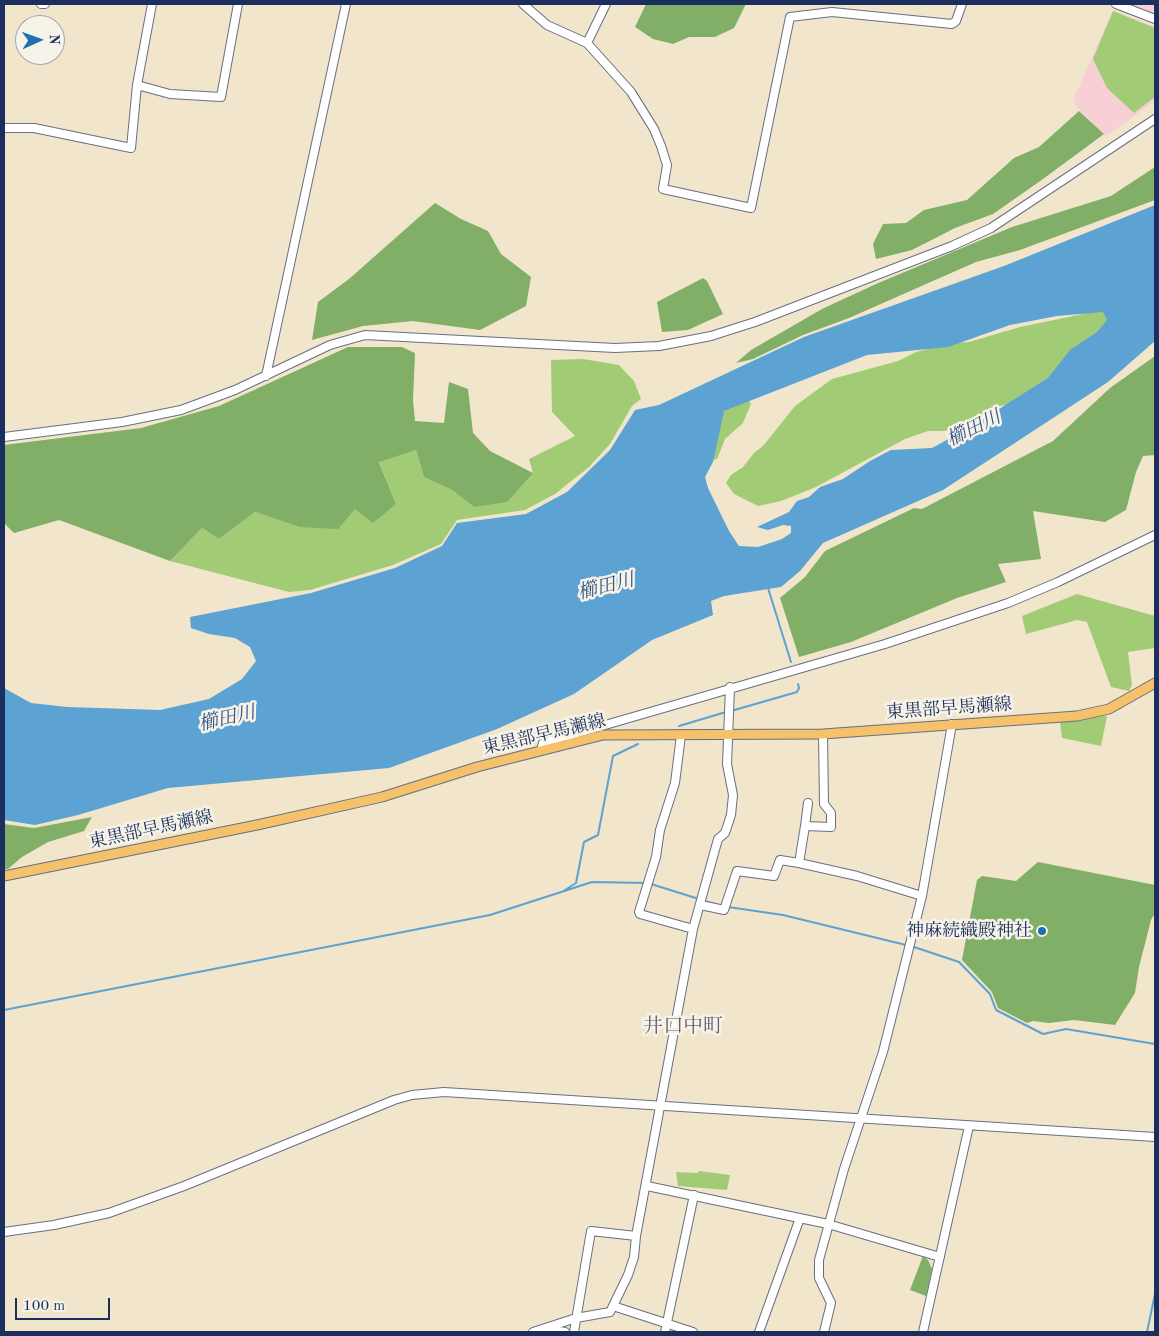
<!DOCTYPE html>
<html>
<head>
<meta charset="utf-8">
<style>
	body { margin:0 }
	#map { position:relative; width:1159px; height:1336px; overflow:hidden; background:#f1e5cb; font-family:"Old Standard TT",serif }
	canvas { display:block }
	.frame { position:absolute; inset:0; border:5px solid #1b2f5e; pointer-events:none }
	.north { position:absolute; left:15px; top:15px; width:50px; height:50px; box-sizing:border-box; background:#f7f3e8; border:1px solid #9fa5b1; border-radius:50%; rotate:88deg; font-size:14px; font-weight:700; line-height:20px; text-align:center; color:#1b2f5e }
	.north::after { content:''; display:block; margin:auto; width:18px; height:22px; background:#1f6fb2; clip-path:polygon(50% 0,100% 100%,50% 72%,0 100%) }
	.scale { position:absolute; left:15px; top:1298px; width:95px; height:22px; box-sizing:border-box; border:2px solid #1b2f5e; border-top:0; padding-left:6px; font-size:15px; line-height:18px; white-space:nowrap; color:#1b2f5e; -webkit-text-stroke:4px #f7f3e8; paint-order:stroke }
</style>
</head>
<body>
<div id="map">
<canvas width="1159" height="1336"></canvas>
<div class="frame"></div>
<div class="north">N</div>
<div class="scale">100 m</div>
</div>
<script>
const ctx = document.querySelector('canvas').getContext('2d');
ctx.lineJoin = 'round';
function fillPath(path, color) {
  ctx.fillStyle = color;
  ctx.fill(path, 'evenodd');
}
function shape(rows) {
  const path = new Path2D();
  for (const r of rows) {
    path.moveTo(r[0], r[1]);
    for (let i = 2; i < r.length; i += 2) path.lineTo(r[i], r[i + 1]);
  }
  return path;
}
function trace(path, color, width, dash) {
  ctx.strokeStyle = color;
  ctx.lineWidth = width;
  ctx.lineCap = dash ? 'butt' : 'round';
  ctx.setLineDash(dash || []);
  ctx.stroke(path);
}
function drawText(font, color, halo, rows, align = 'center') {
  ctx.font = font + ' "Old Standard TT","Noto Serif JP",serif';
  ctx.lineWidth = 5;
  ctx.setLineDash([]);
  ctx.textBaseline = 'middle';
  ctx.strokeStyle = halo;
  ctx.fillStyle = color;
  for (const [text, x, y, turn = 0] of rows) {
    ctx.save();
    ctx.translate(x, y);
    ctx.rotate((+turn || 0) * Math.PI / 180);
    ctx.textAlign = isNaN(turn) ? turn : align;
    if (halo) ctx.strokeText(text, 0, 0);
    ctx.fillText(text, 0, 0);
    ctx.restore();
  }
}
const built = shape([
	[1125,4,1155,4,1155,16],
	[1113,10,1155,27,1155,101,1106,136,1075,105,1074,98]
]);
const green = shape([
	[1113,11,1155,28,1155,97,1134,113,1107,88,1093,59],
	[1112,308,1110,339,1014,403,990,408,969,424,944,431,928,431,905,439,816,487,781,501,758,506,734,494,726,483,731,475,743,467,754,453,763,446,795,406,832,379,898,361,916,352,950,343,969,342,1020,327],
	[583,359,619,365,634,381,641,399,632,406,610,444,589,467,555,494,525,510,457,520,441,544,393,565,310,590,289,592,170,561,202,528,219,539,255,512,299,527,355,509,396,504,379,461,416,450,424,477,452,490,474,507,533,473,529,459,575,436,552,412,551,360],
	[748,399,751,404,743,423,725,439,717,459,701,464,704,413],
	[1077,594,1155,616,1155,648,1128,652,1132,685,1129,691,1111,687,1087,622,1077,620,1026,634,1022,616],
	[1097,716,1107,716,1101,746,1062,738,1060,722],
	[699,1171,730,1175,727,1190,678,1186,676,1172,697,1173]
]);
const forest = shape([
	[646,4,746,4,734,28,715,37,689,37,673,44,653,39,635,27],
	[1079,111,1104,134,1043,179,993,214,955,228,912,250,876,259,873,244,883,224,906,223,924,210,967,200,1014,158,1039,147],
	[1155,167,1155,200,1020,250,976,262,849,318,803,335,753,359,736,363,751,350,822,309,876,284,1012,227,1111,196],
	[435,203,461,219,488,231,501,254,531,277,526,306,480,330,413,321,363,326,312,340,318,302,349,279],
	[703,278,707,281,723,314,688,330,662,332,657,302],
	[348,347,402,347,415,353,413,400,415,421,444,423,449,382,468,389,473,433,490,451,533,473,507,502,474,507,452,490,424,477,416,450,379,462,396,504,373,523,355,509,338,529,299,527,255,512,219,539,202,528,170,561,59,520,14,533,4,523,4,445,141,428,219,406],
	[1155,356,1155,455,1143,456,1136,472,1126,510,1105,522,1033,511,1041,559,998,564,1006,582,957,598,851,642,799,657,780,598,805,577,825,551,914,508,922,509,1053,441,1110,388],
	[92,817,84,831,48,842,22,857,8,869,4,869,4,824,34,828],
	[1038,862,1155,885,1155,913,1151,920,1139,967,1135,993,1115,1025,1074,1020,1049,1023,1033,1021,1027,1023,998,1008,992,992,962,960,977,880,982,876,1016,881],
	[923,1256,928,1260,932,1269,926,1296,910,1290]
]);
const water = shape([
	[1155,205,1155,341,1108,382,943,490,823,543,800,571,781,587,724,596,711,601,713,615,652,640,574,694,497,729,389,768,168,788,78,815,35,825,4,820,4,688,31,703,67,707,160,710,209,699,242,679,256,661,250,647,235,638,209,634,191,628,190,617,311,593,395,568,442,546,457,523,526,514,567,492,610,450,635,410,659,405,804,337,1004,266],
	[1103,312,1107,320,1097,332,1070,350,1048,378,969,428,932,448,891,450,870,461,843,479,820,487,809,497,797,501,789,512,757,527,768,530,783,525,791,526,791,533,782,539,758,547,739,546,729,531,708,488,705,477,713,462,724,411,867,355,948,347,1010,325,1057,316]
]);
const stream = shape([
	[768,588,791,662],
	[731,711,797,692,799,688,798,684],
	[679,726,726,712],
	[651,884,699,899],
	[565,890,576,883,584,842,598,835,613,756,638,744],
	[704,901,723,906],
	[728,907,783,915,906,945],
	[911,946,959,962,990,994,996,1010,1043,1034,1066,1029,1155,1044],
	[4,1010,490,915,592,882,647,883],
	[1147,1332,1155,1294]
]);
const minor = shape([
	[41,4,45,4],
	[523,4,547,25,587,43,631,92,654,129,661,146,667,165,663,189,751,208,790,17,832,12,952,24,956,21,962,4],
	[1116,4,1155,19],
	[587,43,606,4],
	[137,85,170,94,221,97,238,4],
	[4,128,34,128,131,148,137,85,152,4],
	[266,376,346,4],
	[4,437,122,422,181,410,235,390,330,345,365,335,615,348,659,346,711,336,755,322,952,246,991,228,1155,119],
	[681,735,675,783,660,830,656,857,639,912,640,914,693,929],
	[541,750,543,743,885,644,1008,603,1058,582,1155,535],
	[805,826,808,803],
	[799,863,857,876,922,896],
	[701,905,724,910,737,871,774,876,780,860,799,863,805,826,831,827,831,813,824,804,823,734],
	[647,1186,828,1224,940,1257],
	[4,1232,54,1225,109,1213,184,1186,394,1100,412,1095,444,1092,1155,1137],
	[613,1306,628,1275,634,1257,636,1236],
	[547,1329,565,1332],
	[533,1332,576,1318,610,1312,613,1306,693,1332],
	[574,1332,591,1231,636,1236,693,929,718,839,725,833,731,815,733,795,727,764,730,687],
	[665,1332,694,1195],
	[759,1332,800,1218],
	[824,1332,831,1303,819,1278,819,1260,844,1169,883,1052,922,896,952,724],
	[923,1332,969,1126]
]);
const major = shape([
	[4,876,257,825,382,797,477,767,603,735,823,734,1077,716,1109,709,1155,683]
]);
const markers = [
	[1042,931,5,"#1f6fb2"]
];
const streetNames = [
	["東黒部早馬瀬線",949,709,-4],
	["東黒部早馬瀬線",544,735,-13],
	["東黒部早馬瀬線",151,830,-12]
];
const poiNames = [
	["神麻続織殿神社",1032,931]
];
const waterNames = [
	["櫛田川",974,429,-26],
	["櫛田川",606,587,-14],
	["櫛田川",227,719,-13]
];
const quarterNames = [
	["井口中町",683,1027]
];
fillPath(built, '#f7cfd4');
fillPath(green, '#a2cb76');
fillPath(forest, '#81af67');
fillPath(water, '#5ca2d2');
trace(stream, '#5ca2d2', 2);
trace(minor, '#666f84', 10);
trace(major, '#666f84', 11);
trace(minor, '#fff', 8);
trace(major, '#f5c16b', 9);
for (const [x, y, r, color] of markers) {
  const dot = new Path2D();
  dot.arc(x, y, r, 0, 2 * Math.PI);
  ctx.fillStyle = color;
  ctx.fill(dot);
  trace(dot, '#f7f3e8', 2);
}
drawText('18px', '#1b2f5e', '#f7f3e8', streetNames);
drawText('18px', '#1b2f5e', '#f7f3e8', poiNames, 'right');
drawText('italic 19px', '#325787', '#f7f3e8', waterNames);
drawText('20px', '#665d73', '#f7f3e8', quarterNames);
</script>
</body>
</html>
